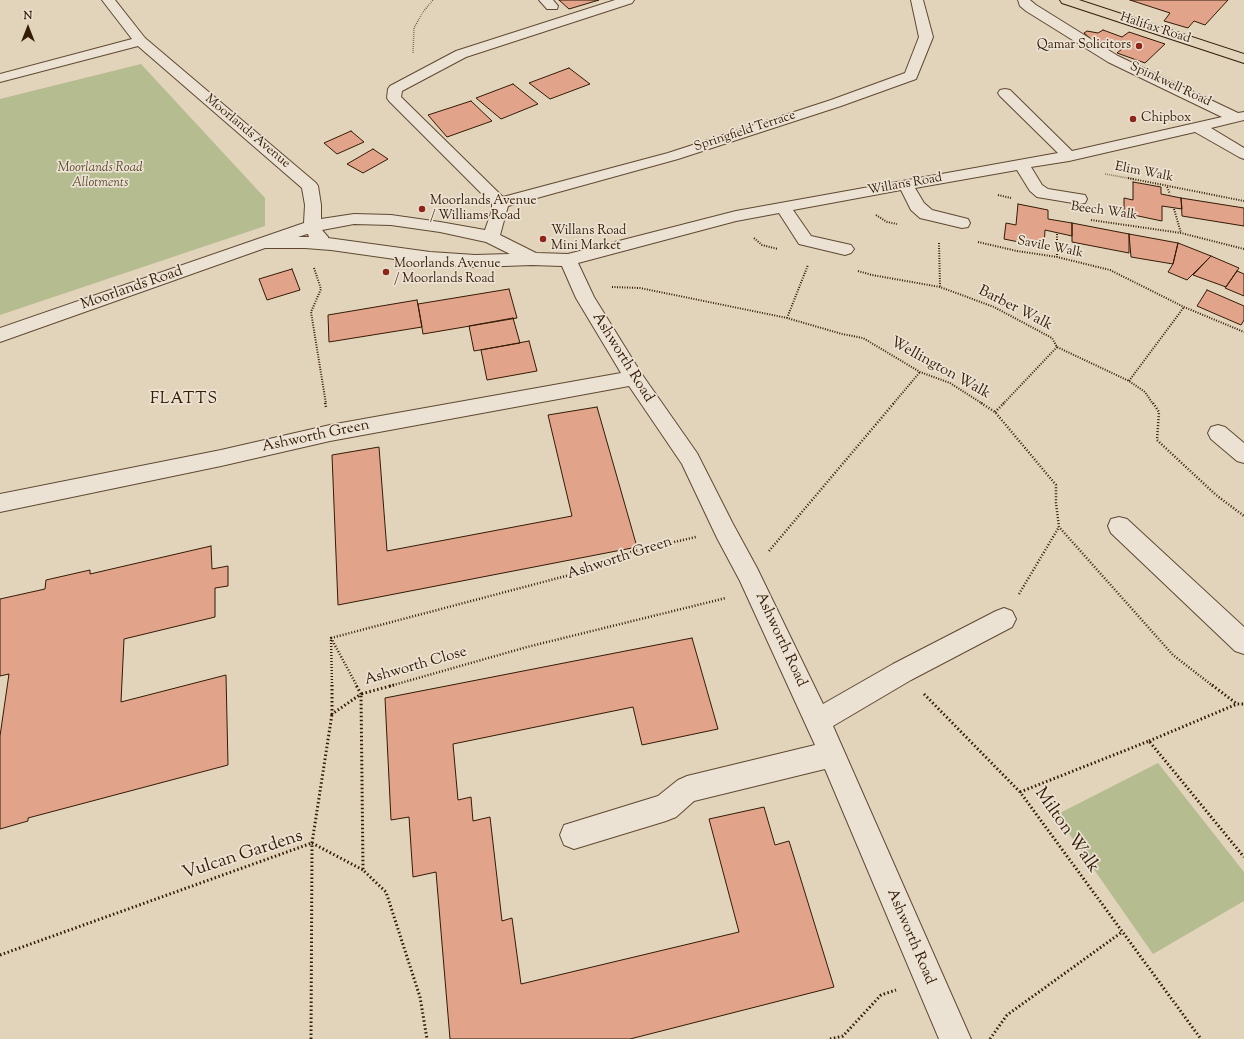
<!DOCTYPE html>
<html>
<head>
<meta charset="utf-8">
<style>
	body { margin:0 }
	#map { position:relative; width:1244px; height:1039px; overflow:hidden; background:#e2d3bb; font-family:"Sorts Mill Goudy",serif }
	canvas { display:block }
	.north { position:absolute; left:8px; top:8px; width:40px; height:40px; -webkit-text-stroke:3px #ece2d3; paint-order:stroke; rotate:0deg; font-size:11px; font-weight:700; line-height:16px; text-align:center; color:#331b04 }
	.north::after { content:''; display:block; margin:auto; width:14px; height:18px; background:#331b04; clip-path:polygon(50% 0,100% 100%,50% 72%,0 100%) }
</style>
</head>
<body>
<div id="map">
<canvas width="1244" height="1039"></canvas>
<div class="north">N</div>
</div>
<script>
const ctx = document.querySelector('canvas').getContext('2d');
ctx.lineJoin = 'round';
function fillPath(path, color) {
  ctx.fillStyle = color;
  ctx.fill(path, 'evenodd');
}
function shape(rows) {
  const path = new Path2D();
  for (const r of rows) {
    path.moveTo(r[0], r[1]);
    for (let i = 2; i < r.length; i += 2) path.lineTo(r[i], r[i + 1]);
  }
  return path;
}
function trace(path, color, width, dash) {
  ctx.strokeStyle = color;
  ctx.lineWidth = width;
  ctx.lineCap = dash ? 'butt' : 'round';
  ctx.setLineDash(dash || []);
  ctx.stroke(path);
}
function drawText(font, color, halo, rows, align = 'center') {
  ctx.font = font + ' "Sorts Mill Goudy",serif';
  ctx.lineWidth = 3.5;
  ctx.setLineDash([]);
  ctx.textBaseline = 'middle';
  ctx.strokeStyle = halo;
  ctx.fillStyle = color;
  for (const [text, x, y, turn = 0] of rows) {
    ctx.save();
    ctx.translate(x, y);
    ctx.rotate((+turn || 0) * Math.PI / 180);
    ctx.textAlign = isNaN(turn) ? turn : align;
    if (halo) ctx.strokeText(text, 0, 0);
    ctx.fillText(text, 0, 0);
    ctx.restore();
  }
}
const green = shape([
	[141,64,265,198,265,226,0,315,0,99],
	[1158,763,1244,872,1244,901,1153,954,1056,815]
]);
const building = shape([
	[559,0,599,0,569,9,559,0],
	[1130,0,1228,0,1205,25,1194,21,1188,28,1164,21,1170,13,1130,0],
	[1103,30,1122,37,1129,32,1165,44,1145,63,1117,53,1122,49,1091,39,1084,33,1087,31,1098,33,1103,30],
	[569,68,590,84,550,99,529,83,569,68],
	[513,84,538,104,501,119,476,98,513,84],
	[471,101,492,121,447,137,428,115,471,101],
	[351,131,364,142,337,154,324,143,351,131],
	[373,149,388,159,363,173,347,164,373,149],
	[1133,182,1161,187,1161,194,1181,198,1182,209,1162,206,1162,221,1124,213,1124,198,1133,200,1133,182],
	[1181,198,1244,208,1244,226,1182,216,1181,198],
	[1018,204,1048,210,1048,219,1072,223,1072,236,1045,230,1044,247,1004,239,1006,223,1016,225,1018,204],
	[1072,223,1129,234,1129,253,1072,242,1072,223],
	[1129,234,1178,243,1173,264,1131,257,1129,234],
	[1178,243,1211,256,1187,280,1168,272,1173,264,1178,243],
	[1211,256,1239,268,1226,287,1193,275,1211,256],
	[292,269,300,290,267,300,259,279,292,269],
	[1237,271,1244,274,1244,296,1225,288,1237,271],
	[509,289,517,318,423,334,418,304,509,289],
	[1207,290,1244,306,1244,320,1241,325,1197,306,1207,290],
	[417,300,422,327,329,342,328,315,417,300],
	[513,318,520,343,474,351,469,326,513,318],
	[529,341,537,371,487,380,481,350,529,341],
	[597,407,637,547,338,605,332,455,379,447,387,551,572,516,548,415,597,407],
	[211,546,212,569,228,566,228,586,215,588,215,617,124,639,121,702,226,675,228,765,28,818,28,821,0,829,0,736,9,674,0,676,0,599,45,589,46,580,90,570,90,574,211,546],
	[692,638,718,729,642,745,633,707,453,744,458,800,471,797,473,821,490,817,502,921,512,918,521,984,739,932,709,819,764,807,775,845,789,841,834,987,630,1039,450,1039,436,872,413,877,409,817,391,820,385,698,692,638]
]);
const pathFar3 = shape([
	[413,53,414,28,423,12,433,0],
	[1105,174,1133,179]
]);
const pathFar2 = shape([
	[1128,178,1244,201],
	[1167,187,1170,194],
	[998,195,1011,198],
	[1174,209,1181,233],
	[876,215,887,222,897,224],
	[1091,220,1181,233,1244,249],
	[1057,234,1057,257],
	[754,238,762,245,778,249],
	[978,242,1017,251,1057,257,1110,270,1184,307,1244,332],
	[939,243,940,287],
	[314,268,321,289,311,312,326,404],
	[858,271,872,275,940,287,994,307,1052,338,1057,347,1129,381,1145,392,1153,404],
	[612,287,640,288,787,318,842,334,863,338,920,372,950,383,983,404],
	[787,318,808,265],
	[1129,381,1184,307],
	[893,404,920,372],
	[1003,404,1057,347]
]);
const pathFar1 = shape([
	[325,403,326,407],
	[981,403,995,412,1056,485,1056,503,1059,527,1173,655,1213,686],
	[1153,403,1159,412,1157,440,1216,495,1244,516],
	[995,412,1004,403],
	[769,551,894,403],
	[1019,594,1059,527],
	[331,638,600,567,631,552,696,537],
	[332,686,331,638,357,686],
	[390,686,527,647,726,598]
]);
const path = shape([
	[332,685,332,714,361,694,356,685],
	[394,685,361,694,363,870,386,892,420,997,427,1039],
	[1212,685,1237,704,1244,704],
	[924,694,1020,792,1201,1039],
	[1149,741,1237,704],
	[1020,792,1149,741,1244,857],
	[312,843,363,870],
	[0,955,312,843],
	[311,1039,312,843,332,714],
	[830,1039,843,1036,881,995,896,990],
	[990,1039,1007,1015,1122,932]
]);
const minor = shape([
	[102,0,115,0,145,38,316,183,318,186,321,205,321,219,354,214,391,215,440,222,485,230,492,210,492,204,389,101,387,98,388,89,390,86,456,51,615,0,634,0,632,3,466,57,402,91,401,97,503,197,668,153,831,100,905,73,919,37,911,0,923,0,933,37,916,79,841,106,678,159,508,206,500,235,536,253,568,254,736,211,1058,153,1000,96,998,93,1000,90,1005,89,1010,90,1072,151,1222,117,1108,62,1026,11,1020,6,1018,0,1030,0,1036,5,1118,56,1238,113,1244,112,1244,120,1211,128,1244,148,1244,159,1239,157,1195,132,1069,161,1031,167,1042,185,1048,189,1085,195,1087,199,1085,203,1079,204,1037,197,1030,191,1017,170,915,188,924,203,932,210,968,219,970,223,968,227,962,228,920,218,911,210,901,190,793,210,811,236,851,245,854,249,851,253,845,255,799,244,779,213,736,221,578,263,594,297,641,373,697,453,733,524,757,568,823,704,893,664,996,611,1004,608,1012,611,1016,619,1012,627,911,680,833,726,971,1039,939,1039,825,769,694,801,676,817,666,821,574,849,564,845,560,835,564,825,658,796,678,780,687,776,815,745,740,581,717,538,682,464,629,386,330,441,221,466,0,512,0,494,221,450,330,425,621,373,576,298,562,266,532,265,475,267,430,264,331,250,305,248,265,248,0,342,0,328,304,223,305,205,302,188,138,46,0,82,0,74,132,39,102,0],
	[354,224,391,225,440,232,486,242,510,254,475,255,430,252,328,238,328,237,322,230,354,224],
	[308,234,309,237,298,237,307,234,308,234],
	[539,0,553,0,558,6,557,9,547,9,539,0],
	[1218,425,1225,427,1244,443,1244,463,1237,461,1211,439,1208,433,1211,427,1218,425],
	[1119,517,1127,519,1244,627,1244,654,1235,651,1111,533,1108,526,1111,519,1119,517]
]);
const major = shape([
	[1060,0,1079,0,1244,54,1244,63,1062,3,1060,0]
]);
const markers = [
	[1139,46,4,"#8f2418"],
	[1133,119,4,"#8f2418"],
	[422,209,4,"#8f2418"],
	[543,239,4,"#8f2418"],
	[386,272,4,"#8f2418"]
];
const farStreetnames = [
	["Halifax Road",1155,29,18],
	["Spinkwell Road",1170,85,25],
	["Moorlands Avenue",247,132,40],
	["Springfield Terrace",745,132,-18],
	["Elim Walk",1144,173,11],
	["Willans Road",905,185,-10],
	["Beech Walk",1104,212,8],
	["Savile Walk",1050,248,11]
];
const farPoinames = [
	["Qamar Solicitors",1131,46,"right"],
	["Chipbox",1141,119],
	["Moorlands Avenue",430,202],
	["/ Williams Road",430,217],
	["Willans Road",551,232],
	["Mini Market",551,247],
	["Moorlands Avenue",394,265],
	["/ Moorlands Road",394,280]
];
const farParknames = [
	["Moorlands Road",100,169],
	["Allotments",100,184]
];
const streetNames = [
	["Moorlands Road",132,289,-19],
	["Barber Walk",1015,309,27],
	["Ashworth Road",622,358,58],
	["Wellington Walk",940,369,29],
	["Ashworth Green",316,437,-12],
	["Ashworth Green",620,559,-18],
	["Ashworth Road",780,640,65],
	["Ashworth Close",416,667,-16],
	["Ashworth Road",910,937,67]
];
const neighbourhoodNames = [
	["FLATTS",184,400]
];
const nearStreetnames = [
	["Milton Walk",1066,831,55],
	["Vulcan Gardens",243,856,-18]
];
fillPath(green, '#b5bc8f');
fillPath(building, '#e1a38a');
trace(building, '#331b04', 1);
trace(minor, '#5f4932', 2);
trace(major, '#331b04', 2);
trace(pathFar3, '#331b04', 1.5, [0.5, 1.5]);
trace(pathFar2, '#331b04', 2, [1, 1.5]);
trace(pathFar1, '#331b04', 2.5, [1, 2]);
trace(path, '#331b04', 3, [1.5, 2.5]);
fillPath(minor, '#ece2d3');
fillPath(major, '#e2d3bb');
for (const [x, y, r, color] of markers) {
  const dot = new Path2D();
  dot.arc(x, y, r, 0, 2 * Math.PI);
  ctx.fillStyle = color;
  ctx.fill(dot);
  trace(dot, '#ece2d3', 1.5);
}
drawText('13px', '#331b04', '#ece2d3', farStreetnames);
drawText('13px', '#331b04', '#ece2d3', farPoinames, 'left');
drawText('italic 13px', '#5a4b2e', '#ece2d3', farParknames);
drawText('15px', '#331b04', '#ece2d3', streetNames);
ctx.letterSpacing = '1px';
drawText('16px', '#331b04', '#ece2d3', neighbourhoodNames);
ctx.letterSpacing = '0px';
drawText('18px', '#331b04', '#ece2d3', nearStreetnames);
</script>
</body>
</html>
